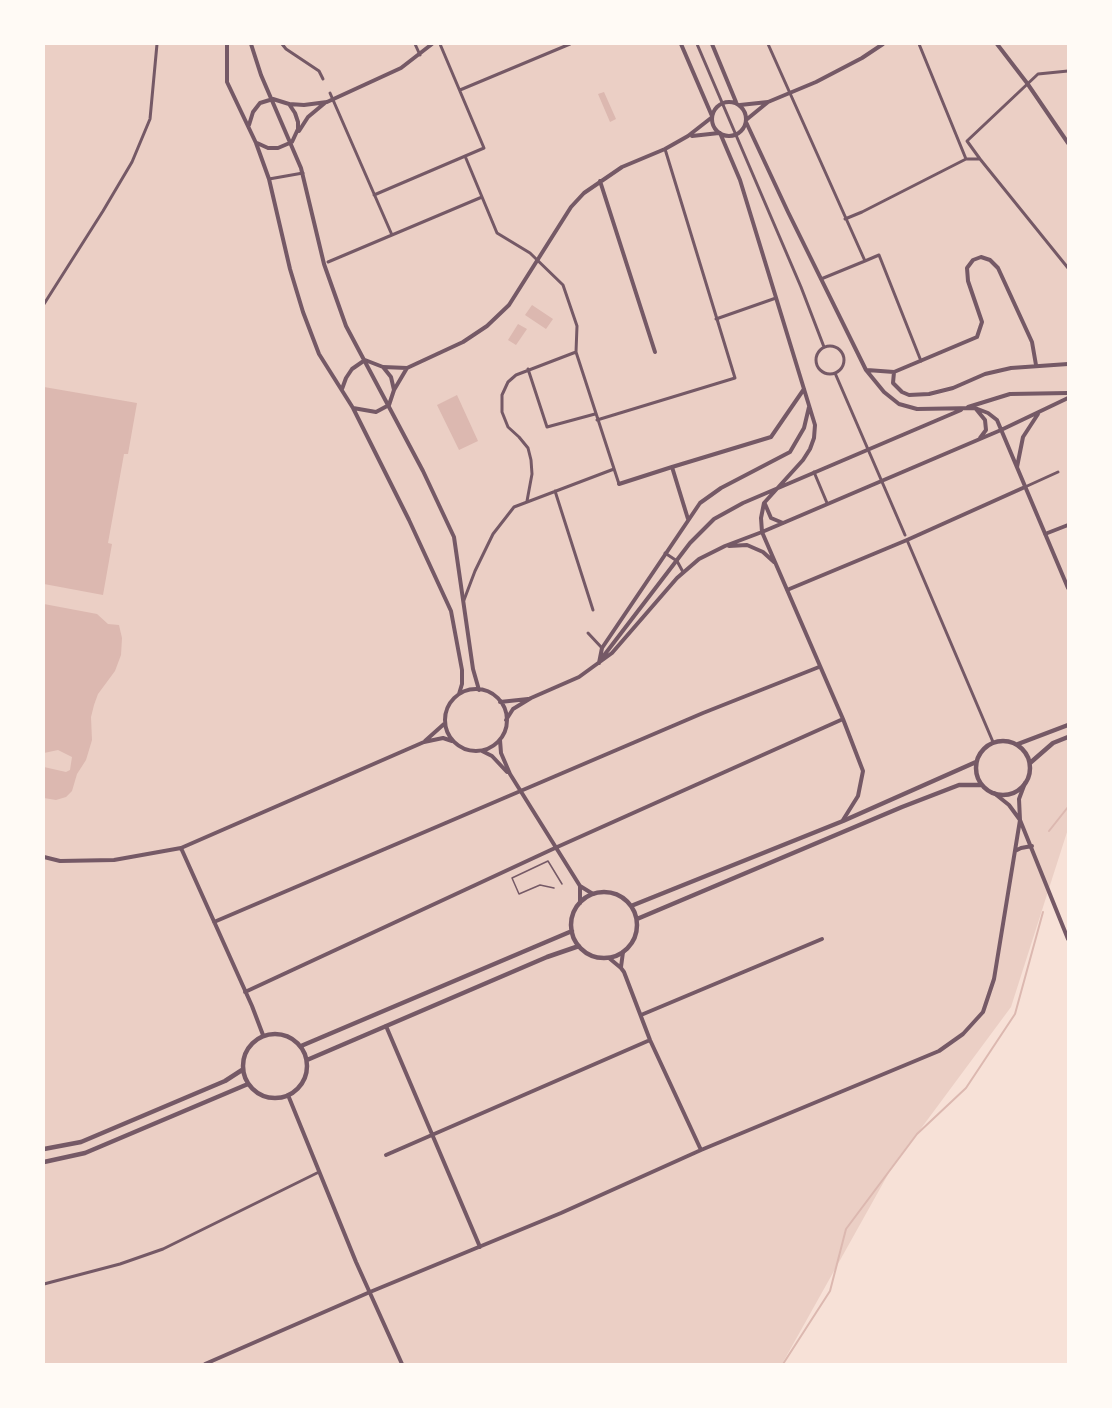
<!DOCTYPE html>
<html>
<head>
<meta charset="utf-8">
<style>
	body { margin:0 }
	#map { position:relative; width:1112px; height:1408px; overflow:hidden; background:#f7e1d7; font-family:Commissioner,sans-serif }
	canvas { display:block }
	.frame { position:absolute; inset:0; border:45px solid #fffaf5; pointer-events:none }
</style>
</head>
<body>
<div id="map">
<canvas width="1112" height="1408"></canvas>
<div class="frame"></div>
</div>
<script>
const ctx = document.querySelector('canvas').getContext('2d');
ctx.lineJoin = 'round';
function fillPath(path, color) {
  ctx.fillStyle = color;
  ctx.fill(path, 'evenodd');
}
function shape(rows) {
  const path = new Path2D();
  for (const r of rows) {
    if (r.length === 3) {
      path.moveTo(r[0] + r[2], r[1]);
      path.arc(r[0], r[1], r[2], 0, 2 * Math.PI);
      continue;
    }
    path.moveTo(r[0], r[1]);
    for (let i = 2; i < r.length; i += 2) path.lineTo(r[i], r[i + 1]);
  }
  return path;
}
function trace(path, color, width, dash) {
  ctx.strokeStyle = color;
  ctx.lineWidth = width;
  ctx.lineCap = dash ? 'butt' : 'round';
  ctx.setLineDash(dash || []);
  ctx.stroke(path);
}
const green = shape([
	[44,44,1068,44,1068,829,1011,1007,891,1169,782,1364,44,1364]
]);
const water = shape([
	[604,92,616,119,610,122,598,94],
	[532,305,553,319,546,329,525,315],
	[518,324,527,329,516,345,508,340],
	[44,387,137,403,128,454,124,454,108,543,112,544,103,595,44,584],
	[457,395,478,441,459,450,437,405],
	[44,604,97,614,108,624,119,625,122,638,121,655,115,671,98,694,94,705,91,717,92,740,86,760,77,774,72,791,66,797,56,800,44,798,44,767,66,772,70,770,72,757,58,750,44,753]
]);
const stream = shape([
	[1049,831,1068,807],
	[783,1364,830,1291,846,1229,917,1134,966,1088,1015,1014,1043,912]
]);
const service = shape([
	[554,888,540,885,519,894,512,878,548,861,562,884]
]);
const pedestrian = shape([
	[282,44,286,49,319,71,323,79],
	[415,44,420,55],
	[697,44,801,287,824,347],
	[768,44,865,261,879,255,921,361],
	[919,44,966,159,980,159,1068,268],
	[460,90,570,44],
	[330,93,392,235],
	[465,156,497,233,530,253,563,285,577,326,576,352,619,484],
	[980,159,967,141,1038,74,1068,71],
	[269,179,303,173],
	[374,195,484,148,440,44],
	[845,219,862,212,966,159],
	[328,262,482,197],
	[821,279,865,261],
	[44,304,103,211,132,162,150,119,157,44],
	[716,319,776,298],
	[830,360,14],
	[528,369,547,427,595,414],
	[835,373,905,535],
	[597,420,735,378,665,149],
	[814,472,827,503],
	[1025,487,1058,472],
	[555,491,593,610],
	[527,501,532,474,531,460,528,448,519,437,508,427,502,412,502,395,508,382,516,375,576,352],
	[907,540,993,742],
	[665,553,677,561,683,572],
	[464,600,475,571,493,534,514,507,614,469],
	[588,633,602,648],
	[44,1284,120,1264,163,1249,319,1172]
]);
const minor = shape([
	[227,44,227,82,256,143,269,179,290,269,303,312,319,354,353,408,409,520,451,611,462,670,462,684,459,694],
	[251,44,261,75,301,168,324,264,346,326,423,471,454,537,473,669,479,690],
	[681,44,712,116],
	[712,44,736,102],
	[997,44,1027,83,1068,143],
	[729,119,17],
	[289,104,304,105,327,102,401,68,432,44],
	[740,105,768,102,816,82,862,58,883,44],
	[746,120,768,102],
	[746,122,788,212,866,370,884,392,899,404,917,409,975,408,988,413,997,420,1068,588],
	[249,125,253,112,260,103,273,99,289,104,295,113,298,122,298,129,292,142,278,148,268,148,257,143],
	[299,131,308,117,326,102],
	[720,133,740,180,815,425,814,438,810,449,803,460,764,503,761,518,762,532,843,719,863,771,858,796,843,820],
	[692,136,719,133],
	[600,181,655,352],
	[383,367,407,368,463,342,487,326,509,305,571,207,584,193,622,167,665,149,688,136,711,118],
	[867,370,894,372,977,337,982,322,968,281,967,268,973,260,981,257,990,260,998,268,1032,342,1036,365],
	[894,372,893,383,902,392,909,395,929,394,953,388,985,374,1011,368,1068,364],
	[342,389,346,378,352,369,365,360,383,367,391,377,394,390,389,405,376,412,353,408],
	[394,390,407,368],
	[968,407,1010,394,1068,393],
	[976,409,985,420,986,430,980,438],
	[1017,467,1023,437,1038,414],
	[619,484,672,467],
	[765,504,771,518,783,523],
	[688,519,672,467,771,437,804,389],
	[1045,534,1068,525],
	[729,546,747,545,763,552,774,562],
	[787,590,907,540,1025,487],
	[602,658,690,543,714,519,743,503,961,410],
	[599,663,602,648,700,503,721,488,790,452,804,428,809,407],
	[476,720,31],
	[500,702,528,699],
	[506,720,513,709,531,698,579,677,612,653,677,578,699,559,725,546,762,532,1001,430,1068,398],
	[500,740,501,753,510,774,580,886,580,903],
	[425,741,444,724],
	[482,751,492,756,507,772],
	[994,793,1009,805,1020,820,1068,939],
	[181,848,252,1006,263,1035],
	[1015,851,1021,848,1032,846],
	[44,857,60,861,114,860,181,848,424,742,443,738,452,741],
	[580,886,593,894],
	[214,922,703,713,819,667],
	[609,958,621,968,624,972,650,1040,701,1150],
	[621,967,623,952],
	[245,992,555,848,843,719],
	[641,1015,822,939],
	[386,1026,480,1247],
	[288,1095,356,1262,402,1364],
	[386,1155,650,1040],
	[205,1364,370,1292,561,1213,701,1150,939,1051,963,1034,983,1012,994,979,1020,820,1019,799,1025,783]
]);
const tertiary = shape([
	[1003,768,27],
	[1018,744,1068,725],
	[1030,763,1053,743,1068,737],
	[604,925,33],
	[631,906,843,821,976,762],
	[637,919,902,807,959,785,981,785],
	[275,1066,32],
	[301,1046,572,931],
	[307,1060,547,957,579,946],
	[44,1149,81,1142,225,1081,242,1070],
	[44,1162,85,1153,248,1084]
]);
fillPath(green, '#ebcfc5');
fillPath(water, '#dcb8b0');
trace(stream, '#dcb8b0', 2);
trace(service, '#755966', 1.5);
trace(pedestrian, '#755966', 3);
trace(minor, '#755966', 4);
trace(tertiary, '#755966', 4.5);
</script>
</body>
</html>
